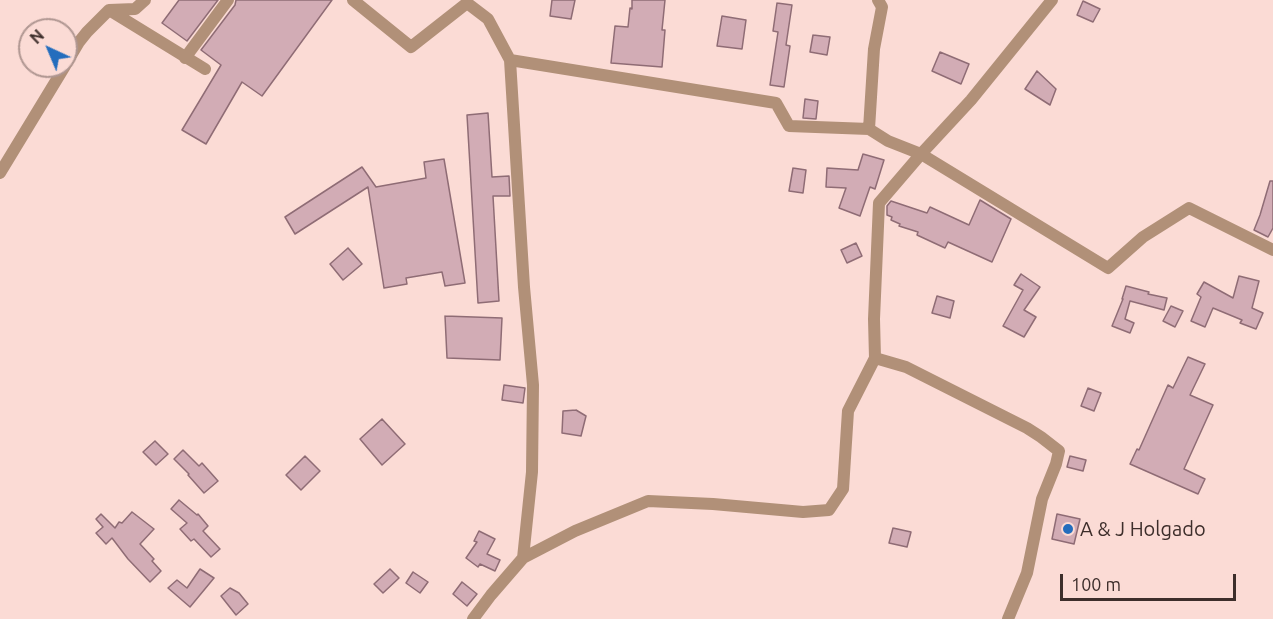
<!DOCTYPE html>
<html>
<head>
<meta charset="utf-8">
<style>
	body { margin:0 }
	#map { position:relative; width:1273px; height:619px; overflow:hidden; background:#fbdbd5; font-family:Ubuntu,sans-serif }
	canvas { display:block }
	.north { position:absolute; left:18px; top:18px; width:60px; height:60px; box-sizing:border-box; background:#fbdbd5; border:2px solid #af9691; border-radius:50%; rotate:316deg; font-size:16px; font-weight:700; line-height:24px; text-align:center; color:#3d2e2b }
	.north::after { content:''; display:block; margin:auto; width:21px; height:27px; background:#246dbd; clip-path:polygon(50% 0,100% 100%,50% 72%,0 100%) }
	.scale { position:absolute; left:1060px; top:574px; width:176px; height:27px; box-sizing:border-box; border:3px solid #3d2e2b; border-top:0; padding-left:8px; font-size:18px; line-height:21px; white-space:nowrap; color:#3d2e2b; -webkit-text-stroke:4px #fbdbd5; paint-order:stroke }
</style>
</head>
<body>
<div id="map">
<canvas width="1273" height="619"></canvas>
<div class="north">N</div>
<div class="scale">100 m</div>
</div>
<script>
const ctx = document.querySelector('canvas').getContext('2d');
ctx.lineJoin = 'round';
function fillPath(path, color) {
  ctx.fillStyle = color;
  ctx.fill(path, 'evenodd');
}
function shape(rows) {
  const path = new Path2D();
  for (const r of rows) {
    path.moveTo(r[0], r[1]);
    for (let i = 2; i < r.length; i += 2) path.lineTo(r[i], r[i + 1]);
  }
  return path;
}
function trace(path, color, width, dash) {
  ctx.strokeStyle = color;
  ctx.lineWidth = width;
  ctx.lineCap = dash ? 'butt' : 'round';
  ctx.setLineDash(dash || []);
  ctx.stroke(path);
}
function drawText(font, color, halo, rows, align = 'center') {
  ctx.font = font + ' Ubuntu,sans-serif';
  ctx.lineWidth = 5;
  ctx.setLineDash([]);
  ctx.textBaseline = 'middle';
  ctx.strokeStyle = halo;
  ctx.fillStyle = color;
  for (const [text, x, y, turn = 0] of rows) {
    ctx.save();
    ctx.translate(x, y);
    ctx.rotate((+turn || 0) * Math.PI / 180);
    ctx.textAlign = isNaN(turn) ? turn : align;
    if (halo) ctx.strokeText(text, 0, 0);
    ctx.fillText(text, 0, 0);
    ctx.restore();
  }
}
const building = shape([
	[179,0,218,0,187,41,162,23,179,0],
	[236,0,332,0,262,96,242,82,206,144,182,130,221,65,201,50,235,5,236,0],
	[552,0,575,0,571,19,550,16,552,0],
	[632,0,665,0,662,30,665,30,662,67,611,63,615,26,628,27,630,8,632,9,632,0],
	[1083,1,1100,9,1093,22,1077,15,1083,1],
	[777,3,792,5,786,45,790,46,784,87,770,85,778,32,773,31,777,3],
	[722,16,746,20,742,49,717,46,722,16],
	[813,35,830,37,827,55,810,52,813,35],
	[940,52,969,64,961,84,932,71,940,52],
	[1037,71,1056,89,1050,105,1025,89,1037,71],
	[805,99,818,101,816,119,803,118,805,99],
	[488,113,492,177,509,176,510,196,493,196,499,301,478,303,467,115,488,113],
	[863,154,884,160,875,189,870,187,860,216,839,208,846,188,826,187,827,168,858,170,863,154],
	[444,159,465,283,445,286,442,272,406,278,407,284,384,288,368,187,295,234,285,217,362,167,376,187,426,178,424,162,444,159],
	[793,168,806,170,803,193,789,191,793,168],
	[1270,181,1273,181,1273,228,1268,237,1254,230,1260,215,1270,181],
	[980,200,1011,219,992,262,948,242,945,248,917,235,918,232,899,226,900,224,891,220,892,217,887,215,887,206,891,201,927,213,930,207,969,225,980,200],
	[856,243,862,256,847,263,841,250,856,243],
	[348,248,362,264,343,280,330,264,348,248],
	[1021,274,1040,287,1024,310,1036,317,1024,337,1003,326,1023,290,1014,285,1021,274],
	[1239,276,1259,281,1252,308,1263,313,1256,329,1240,323,1242,320,1213,308,1205,327,1191,321,1201,297,1197,294,1204,282,1233,298,1239,276],
	[1126,286,1149,292,1148,294,1167,298,1164,310,1130,301,1125,319,1134,323,1130,333,1112,326,1123,299,1122,299,1126,286],
	[937,296,954,301,950,318,932,313,937,296],
	[1171,306,1183,311,1175,327,1163,321,1171,306],
	[445,316,502,318,500,360,447,358,445,316],
	[1188,357,1205,364,1190,395,1213,405,1184,469,1205,479,1198,494,1130,464,1137,449,1139,450,1168,385,1173,388,1188,357],
	[504,385,525,388,523,403,502,400,504,385],
	[1088,388,1101,393,1094,411,1081,406,1088,388],
	[576,410,586,416,581,436,562,433,563,411,576,410],
	[382,419,405,444,382,465,360,439,382,419],
	[155,441,168,454,156,465,143,452,155,441],
	[183,450,199,466,202,463,218,481,204,493,188,475,189,474,174,459,183,450],
	[305,456,320,471,301,490,286,475,305,456],
	[1070,456,1086,460,1083,471,1067,467,1070,456],
	[179,500,197,515,198,514,208,526,203,531,220,549,211,557,194,539,191,541,180,529,187,523,171,509,179,500],
	[132,512,154,529,140,544,154,559,152,561,161,571,150,582,128,559,112,538,106,544,96,533,103,527,96,519,101,514,115,528,119,522,122,523,132,512],
	[1057,514,1080,519,1074,544,1052,539,1057,514],
	[893,528,911,532,907,547,889,543,893,528],
	[479,531,495,539,487,554,500,560,495,571,480,564,478,567,466,558,477,542,474,541,479,531],
	[200,569,214,578,190,607,168,588,177,580,187,588,200,569],
	[390,569,399,578,383,593,374,584,390,569],
	[413,572,428,582,420,593,406,583,413,572],
	[462,582,477,594,467,606,453,594,462,582],
	[230,588,239,593,248,604,236,615,221,596,230,588]
]);
const minor = shape([
	[353,0,411,47,467,3,488,19,510,60,776,103,789,126,869,129],
	[878,0,882,7,874,49,869,129,888,141,921,154,1108,268,1143,237,1189,208,1273,250],
	[109,10,205,69],
	[185,58,228,0],
	[510,60,524,287,533,385,532,472,523,558],
	[66,64,79,42,87,32,109,10,135,9,145,0],
	[0,173,65,66],
	[875,358,906,367,1027,428,1041,437,1059,451,1056,464,1042,499,1027,573,1008,619],
	[473,619,491,595,523,558,575,531,648,501,713,504,803,512,829,510,843,489,848,411,875,358,874,319,879,203,921,154,971,100,1052,0]
]);
const markers = [
	[1068,529,6,"#246dbd"]
];
const poiNames = [
	["A & J Holgado",1080,529]
];
fillPath(building, '#d2acb5');
trace(building, '#8f6c75', 1.5);
trace(minor, '#b19078', 12);
for (const [x, y, r, color] of markers) {
  const dot = new Path2D();
  dot.arc(x, y, r, 0, 2 * Math.PI);
  ctx.fillStyle = color;
  ctx.fill(dot);
  trace(dot, '#fbdbd5', 2);
}
drawText('20px', '#3d2e2b', '#fbdbd5', poiNames, 'left');
</script>
</body>
</html>
